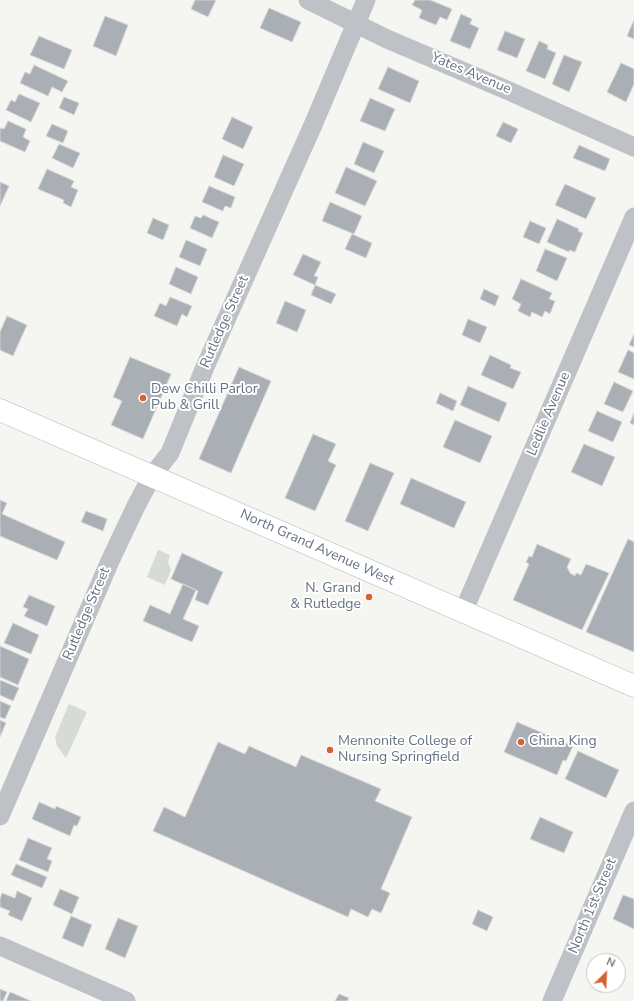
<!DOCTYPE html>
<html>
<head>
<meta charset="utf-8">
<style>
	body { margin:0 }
	#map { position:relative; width:634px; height:1001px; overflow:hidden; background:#f5f5f1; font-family:"Nunito Sans",sans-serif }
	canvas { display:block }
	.north { position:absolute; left:586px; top:953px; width:40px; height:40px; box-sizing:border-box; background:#fff; border:1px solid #c2c7cc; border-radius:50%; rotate:24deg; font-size:11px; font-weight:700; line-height:16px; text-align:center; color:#667380 }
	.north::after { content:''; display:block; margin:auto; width:14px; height:18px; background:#d56232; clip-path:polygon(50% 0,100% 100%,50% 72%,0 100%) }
</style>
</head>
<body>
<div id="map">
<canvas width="634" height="1001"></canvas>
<div class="north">N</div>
</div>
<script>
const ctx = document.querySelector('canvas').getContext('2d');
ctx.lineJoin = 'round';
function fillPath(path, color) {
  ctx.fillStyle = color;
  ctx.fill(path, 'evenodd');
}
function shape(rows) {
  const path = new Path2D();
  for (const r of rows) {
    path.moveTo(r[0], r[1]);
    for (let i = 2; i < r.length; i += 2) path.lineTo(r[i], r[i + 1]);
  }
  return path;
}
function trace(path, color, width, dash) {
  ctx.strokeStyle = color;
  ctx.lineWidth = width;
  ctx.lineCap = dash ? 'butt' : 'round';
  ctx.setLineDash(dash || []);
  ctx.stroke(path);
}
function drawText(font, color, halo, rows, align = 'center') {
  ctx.font = font + ' "Nunito Sans",sans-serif';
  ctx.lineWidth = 4;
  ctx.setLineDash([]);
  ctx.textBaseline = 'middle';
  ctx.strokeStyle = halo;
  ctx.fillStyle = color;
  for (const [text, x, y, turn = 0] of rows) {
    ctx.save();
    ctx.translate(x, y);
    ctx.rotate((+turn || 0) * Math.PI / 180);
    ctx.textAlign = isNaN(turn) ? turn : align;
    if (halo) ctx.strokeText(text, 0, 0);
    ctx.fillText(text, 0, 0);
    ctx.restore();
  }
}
const green = shape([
	[158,550,170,555,168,562,171,570,165,585,147,577],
	[69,704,87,712,66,758,57,746,55,737]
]);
const building = shape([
	[195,0,216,0,208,17,191,9,195,0],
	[415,0,430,0,452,9,447,20,440,17,436,25,419,18,422,10,412,5,415,0],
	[269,8,301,22,292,42,260,28,269,8],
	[461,14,472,19,470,24,479,28,470,49,450,41,461,14],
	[105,16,128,25,116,56,93,46,105,16],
	[634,20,634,39,627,36,634,20],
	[505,31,525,39,517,58,497,50,505,31],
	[39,36,72,50,64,69,30,55,39,36],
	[539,41,548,45,547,49,556,53,545,79,526,71,539,41],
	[564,55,582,62,569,92,552,84,564,55],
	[621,63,634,69,634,84,626,102,607,92,621,63],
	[34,65,68,81,62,92,52,87,48,96,20,83,25,72,30,74,34,65],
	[388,67,419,81,410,103,378,89,388,67],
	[19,94,40,103,31,122,6,110,11,100,15,102,19,94],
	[64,97,79,103,74,115,59,108,64,97],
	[370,98,395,109,385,131,360,121,370,98],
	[232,117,253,127,243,149,222,139,232,117],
	[8,121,26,129,23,137,30,141,25,152,0,141,0,128,4,129,8,121],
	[503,122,518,129,511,143,496,136,503,122],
	[52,124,68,131,63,143,46,136,52,124],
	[363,142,384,151,374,173,354,164,363,142],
	[59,144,80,153,73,168,52,158,59,144],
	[579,145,610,159,605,171,573,158,579,145],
	[223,155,244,164,234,186,214,177,223,155],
	[346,167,377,181,365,206,335,193,346,167],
	[47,169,74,181,71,187,78,190,71,207,63,203,64,200,38,189,47,169],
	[0,182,9,186,0,206,0,182],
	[565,184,596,198,586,219,555,205,565,184],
	[209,186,235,197,231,208,225,206,223,211,202,202,209,186],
	[330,202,362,216,354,234,322,221,330,202],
	[203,215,219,222,212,238,190,228,195,216,201,218,203,215],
	[153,218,169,225,163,240,147,233,153,218],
	[557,219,579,229,578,231,583,233,575,252,569,250,569,252,547,242,557,219],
	[530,221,546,228,539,244,523,237,530,221],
	[352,234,372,243,366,258,345,249,352,234],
	[186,240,207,249,200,266,179,257,186,240],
	[545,249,567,258,557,281,536,271,545,249],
	[303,254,321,262,314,276,318,277,315,285,293,275,303,254],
	[176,267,198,277,191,294,169,284,176,267],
	[521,279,552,293,549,299,555,301,550,314,545,311,542,317,532,312,530,317,518,311,521,304,512,299,521,279],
	[315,285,336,294,331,304,311,295,315,285],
	[484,289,499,296,495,306,480,299,484,289],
	[170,297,192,306,187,317,182,314,177,326,154,316,160,303,166,306,170,297],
	[285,301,306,310,297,332,276,323,285,301],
	[7,316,27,325,13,356,0,350,0,332,7,316],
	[468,319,487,327,480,343,462,335,468,319],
	[634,334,634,347,629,345,634,334],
	[628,350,634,353,634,379,618,372,628,350],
	[490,355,511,365,510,368,521,372,513,389,481,375,490,355],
	[130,357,171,374,143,439,111,425,122,401,113,397,130,357],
	[239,367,271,381,231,473,199,459,239,367],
	[614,382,633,391,623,412,604,404,614,382],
	[468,386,507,403,499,422,460,405,468,386],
	[440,393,457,401,453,411,436,403,440,393],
	[597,411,622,422,613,442,588,431,597,411],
	[634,413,634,425,630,423,634,413],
	[455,420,492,436,480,463,443,447,455,420],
	[313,434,336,444,328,461,336,465,315,511,285,498,313,434],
	[584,444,615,457,602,486,571,472,584,444],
	[370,463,394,473,368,531,345,521,370,463],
	[411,478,466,502,454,528,400,504,411,478],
	[0,500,7,503,2,514,65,542,57,560,0,536,0,500],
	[86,511,107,519,103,531,81,522,86,511],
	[628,539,634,542,634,652,586,632,628,539],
	[537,544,571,559,567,567,570,573,575,576,576,573,581,575,586,564,609,573,582,630,513,600,529,564,526,562,529,556,532,557,537,544],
	[182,553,223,572,208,605,195,600,198,591,171,579,182,553],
	[183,584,196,590,183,619,199,626,192,642,143,621,150,605,170,614,183,584],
	[29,595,55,606,47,626,24,616,28,609,23,607,29,595],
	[13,623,39,635,31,654,4,643,13,623],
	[0,646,29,659,18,685,0,677,0,646],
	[0,680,19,688,13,701,0,695,0,680],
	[0,701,11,706,5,719,0,717,0,701],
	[0,720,6,723,0,737,0,720],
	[517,722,573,746,566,761,563,760,557,775,504,752,517,722],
	[218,742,245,754,249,746,296,767,301,755,381,789,375,801,412,817,381,889,390,893,381,913,372,909,368,917,351,909,348,917,153,831,164,807,185,817,218,742],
	[578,751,619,770,606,798,565,779,578,751],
	[39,802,55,809,56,806,81,817,77,826,74,825,70,836,32,819,39,802],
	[540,817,573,832,564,853,530,839,540,817],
	[28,838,52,848,47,859,52,861,48,872,19,860,28,838],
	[16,864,47,877,42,888,11,875,16,864],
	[60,889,79,897,72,914,53,905,60,889],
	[17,891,32,898,22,921,8,915,10,911,0,907,0,899,2,893,15,898,17,891],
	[623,895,634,899,634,929,613,919,623,895],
	[478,910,493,917,487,931,472,924,478,910],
	[71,916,92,925,83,947,62,938,71,916],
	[118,918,138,926,125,958,105,949,118,918],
	[0,989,7,992,3,1001,0,1001,0,989],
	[10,992,31,1001,6,1001,10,992],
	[339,994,349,998,347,1001,335,1001,339,994]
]);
const street = shape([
	[308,0,387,39,509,91,634,147],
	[463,612,634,217],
	[0,816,110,561,136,506,152,476,170,453,205,367,313,125,366,0],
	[0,946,126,1001],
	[552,1001,634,811]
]);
const secondary = shape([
	[0,410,634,686]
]);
const markers = [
	[143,398,4,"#d56232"],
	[369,597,4,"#d56232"],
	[521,742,4,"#d56232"],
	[330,750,4,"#d56232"]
];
const streetNames = [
	["Yates Avenue",471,74,23],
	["Rutledge Street",225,322,-66],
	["Ledlie Avenue",549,414,-67],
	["North Grand Avenue West",317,548,24],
	["Rutledge Street",87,614,-67],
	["North 1st Street",593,906,-67]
];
const poiNames = [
	["Dew Chilli Parlor",151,390],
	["Pub & Grill",151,406],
	["N. Grand",361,589,"right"],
	["& Rutledge",361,605,"right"],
	["Mennonite College of",338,742],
	["Nursing Springfield",338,758],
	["China King",529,742]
];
fillPath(green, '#d6dbd3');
fillPath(building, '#a9afb5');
trace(building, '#d6d6d4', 1);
trace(secondary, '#b3b7bb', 23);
trace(street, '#bec1c5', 19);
trace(secondary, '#fff', 22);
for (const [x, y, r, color] of markers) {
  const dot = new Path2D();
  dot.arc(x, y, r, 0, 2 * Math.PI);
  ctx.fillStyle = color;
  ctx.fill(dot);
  trace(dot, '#fff', 1.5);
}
drawText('14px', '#667380', '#fff', streetNames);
drawText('14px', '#667380', '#fff', poiNames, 'left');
</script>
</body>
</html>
